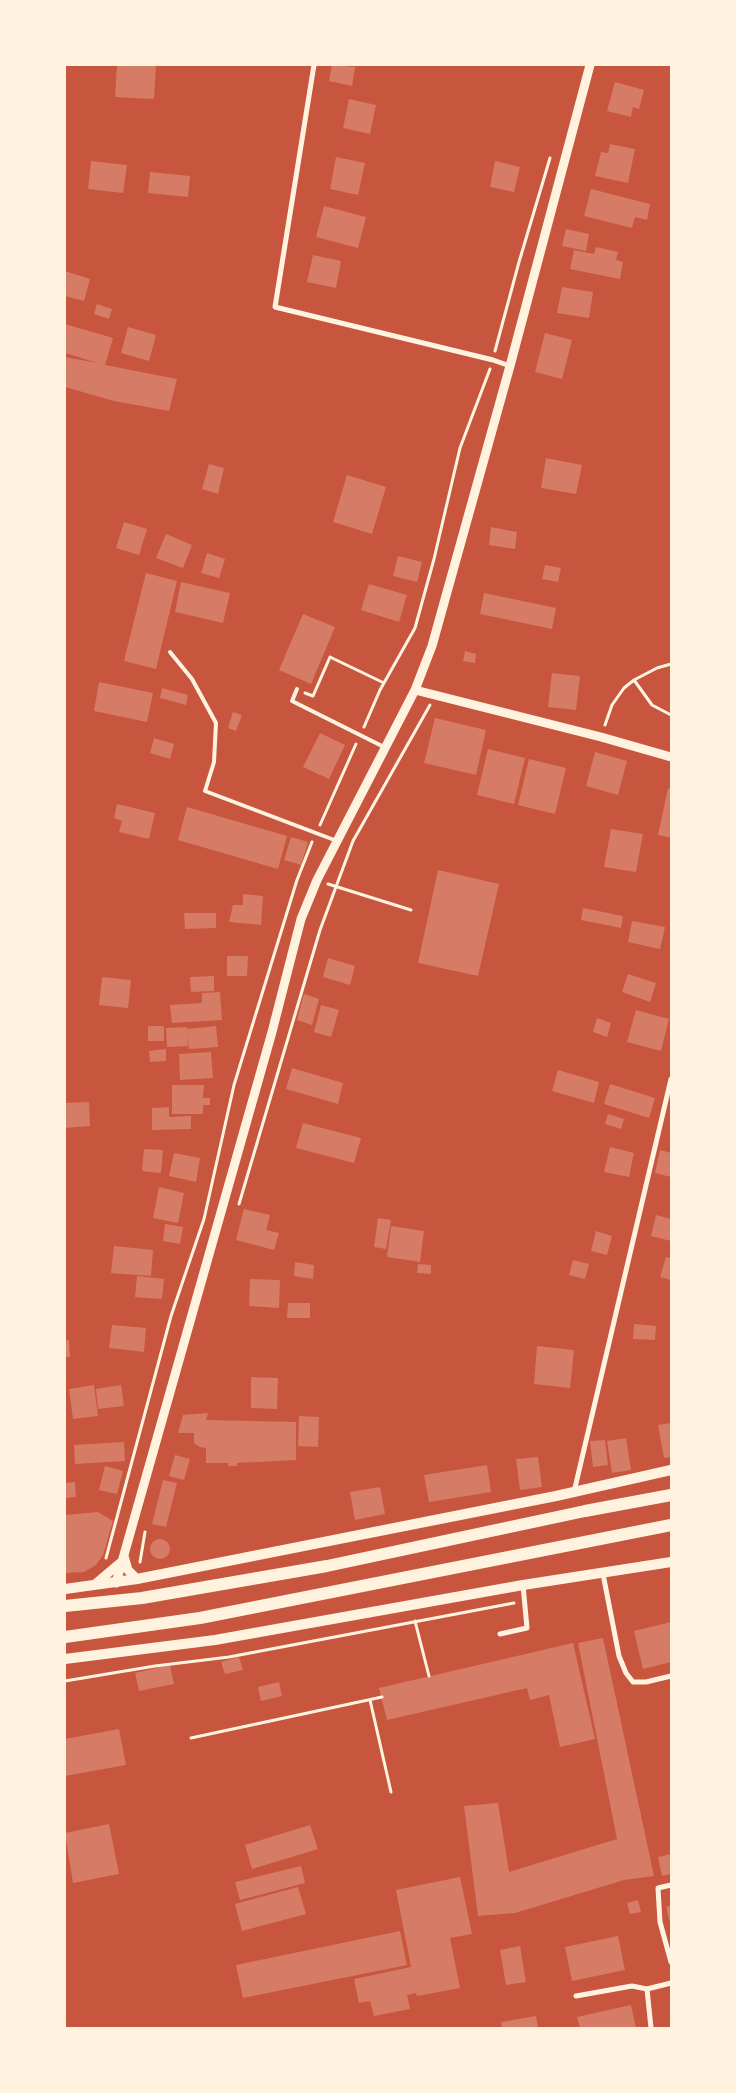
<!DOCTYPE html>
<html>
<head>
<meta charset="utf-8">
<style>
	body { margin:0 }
	#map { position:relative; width:736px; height:2093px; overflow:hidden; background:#c8553d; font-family:"Alegreya Sans",sans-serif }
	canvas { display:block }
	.frame { position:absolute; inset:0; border:66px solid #fff3e0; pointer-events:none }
</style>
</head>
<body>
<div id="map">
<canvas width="736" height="2093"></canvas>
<div class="frame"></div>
</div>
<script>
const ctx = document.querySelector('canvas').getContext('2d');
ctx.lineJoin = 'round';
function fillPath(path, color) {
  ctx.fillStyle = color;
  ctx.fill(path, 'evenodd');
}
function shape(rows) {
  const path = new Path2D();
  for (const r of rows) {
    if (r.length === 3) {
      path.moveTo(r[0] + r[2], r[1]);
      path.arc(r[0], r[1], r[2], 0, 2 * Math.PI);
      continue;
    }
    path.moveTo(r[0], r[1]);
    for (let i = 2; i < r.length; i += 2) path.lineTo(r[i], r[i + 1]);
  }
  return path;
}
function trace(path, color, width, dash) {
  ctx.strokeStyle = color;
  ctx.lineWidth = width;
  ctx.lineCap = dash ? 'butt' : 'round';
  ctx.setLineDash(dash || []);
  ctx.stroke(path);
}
const building = shape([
	[117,65,156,65,154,99,115,97],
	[332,65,355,67,352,86,329,81],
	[615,82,644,90,639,109,633,107,631,117,607,111],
	[349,99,376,105,370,134,343,128],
	[610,144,635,149,628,183,595,176,601,152,608,153],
	[336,157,365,163,358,195,330,189],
	[91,161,127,165,123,193,88,189],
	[495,161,520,167,514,192,490,187],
	[150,172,190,176,188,197,148,193],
	[591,189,650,204,647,220,635,217,632,228,584,216],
	[324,206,366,217,358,248,316,237],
	[566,229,589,234,586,251,562,246],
	[596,247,618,252,616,260,623,262,620,279,570,269,574,250,594,254],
	[313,255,341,261,336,288,307,282],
	[65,271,90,279,84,301,65,296],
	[562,287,593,292,589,318,557,313],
	[97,304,112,309,109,319,94,314],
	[65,324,113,338,105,365,177,379,169,411,114,401,65,387,65,357,98,363,65,353],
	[128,327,156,335,149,361,121,353],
	[545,333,572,340,562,379,535,372],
	[546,458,582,465,576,494,541,488],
	[209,464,224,468,218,494,202,489],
	[347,475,386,487,372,534,333,522],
	[124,522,147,529,139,555,116,548],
	[491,527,517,532,515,549,489,545],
	[166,534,192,545,183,568,156,558],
	[207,553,225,559,219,578,201,573],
	[398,556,422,562,417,582,393,576],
	[545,565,561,568,558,582,542,579],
	[146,573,177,581,156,669,124,661],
	[181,582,230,593,223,623,175,612],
	[369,584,407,595,399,622,361,610],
	[484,593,556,608,552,629,480,614],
	[303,614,335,627,311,684,279,670],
	[465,651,476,654,475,663,463,661],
	[552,673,580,676,576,710,548,707],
	[99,682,153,693,147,722,94,711],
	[162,688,188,695,186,705,160,698],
	[233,712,242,715,236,731,228,728],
	[435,718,486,730,476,775,424,763],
	[320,733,345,745,329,779,303,767],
	[154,738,174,744,170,759,150,753],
	[488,749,525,758,514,804,477,795],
	[595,752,627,761,618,795,586,786],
	[529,759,566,768,555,814,518,805],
	[668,788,671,789,671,838,658,835],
	[117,804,155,813,149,839,119,832,122,821,114,818],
	[187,807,287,836,278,869,178,840],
	[611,829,643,834,636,872,604,867],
	[291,837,308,842,301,865,284,860],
	[438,870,499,884,478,976,418,963],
	[243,894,263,896,261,925,229,922,233,905,243,905],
	[583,908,623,916,621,928,581,920],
	[184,913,216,913,216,928,185,929],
	[632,921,665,927,660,949,628,942],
	[227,956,248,956,247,976,227,976],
	[328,958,355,966,350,985,323,977],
	[628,974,656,983,650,1002,622,992],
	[214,976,214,991,191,992,190,977],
	[102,977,131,980,128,1008,99,1005],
	[220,992,222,1020,172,1023,170,1005,202,1003,202,993],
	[304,994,319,999,312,1025,297,1020],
	[321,1005,339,1010,331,1037,314,1032],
	[636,1010,669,1019,661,1051,627,1042],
	[597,1018,611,1023,607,1037,593,1032],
	[148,1026,164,1026,164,1041,148,1041],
	[216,1026,218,1047,189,1049,187,1029],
	[187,1027,188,1046,167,1047,166,1028],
	[166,1049,166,1061,150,1062,149,1051],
	[211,1052,213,1078,180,1080,179,1054],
	[292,1068,343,1083,338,1104,286,1089],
	[558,1070,599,1082,594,1103,552,1091],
	[610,1084,655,1098,649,1118,604,1104],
	[172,1085,204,1085,203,1098,210,1098,210,1105,203,1105,203,1114,172,1114],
	[89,1102,90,1126,65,1128,65,1103],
	[169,1107,169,1117,191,1116,191,1129,152,1130,152,1108],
	[608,1114,624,1119,621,1129,605,1124],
	[303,1123,361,1138,354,1163,296,1148],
	[610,1147,634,1153,629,1177,604,1172],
	[144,1149,163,1150,161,1173,142,1171],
	[660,1150,671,1153,671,1177,655,1173],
	[174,1153,200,1158,196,1182,169,1176],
	[159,1187,184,1193,178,1223,153,1218],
	[244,1209,270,1215,266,1230,279,1233,274,1250,236,1240],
	[656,1215,671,1219,671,1241,651,1236],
	[378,1218,391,1220,386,1249,374,1247],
	[165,1224,183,1227,180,1244,163,1241],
	[391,1226,424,1231,420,1262,387,1257],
	[596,1231,612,1236,607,1255,591,1251],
	[114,1246,153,1250,151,1276,111,1273],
	[666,1257,671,1258,671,1280,660,1277],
	[573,1260,589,1264,585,1279,569,1275],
	[295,1262,314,1265,313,1279,294,1276],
	[418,1264,431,1265,431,1274,417,1273],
	[137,1276,164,1279,162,1299,135,1297],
	[250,1279,280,1280,279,1308,249,1306],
	[288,1303,310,1303,310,1318,287,1318],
	[634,1324,656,1326,655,1340,633,1339],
	[112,1325,146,1328,144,1352,109,1348],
	[65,1340,69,1340,70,1357,65,1357],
	[537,1346,574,1350,570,1388,534,1384],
	[251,1377,278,1378,277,1409,251,1408],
	[94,1385,98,1416,73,1419,69,1389],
	[121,1385,124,1406,98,1409,96,1389],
	[208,1413,206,1420,296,1422,296,1460,237,1463,237,1466,228,1466,228,1463,206,1463,206,1448,200,1447,194,1443,194,1433,178,1433,183,1415],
	[299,1416,319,1417,318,1447,298,1446],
	[671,1423,671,1457,664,1458,658,1425],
	[626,1438,631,1470,612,1473,607,1441],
	[605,1440,608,1465,593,1467,590,1441],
	[124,1442,125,1461,75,1464,74,1445],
	[175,1455,190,1459,184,1480,169,1476],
	[538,1457,542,1487,520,1490,516,1459],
	[487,1465,491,1492,429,1502,424,1475],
	[105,1466,123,1471,117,1494,99,1490],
	[163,1480,177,1483,166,1527,152,1524],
	[75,1482,76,1497,65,1498,65,1483],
	[380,1487,385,1514,355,1520,350,1492],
	[98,1512,113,1521,103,1555,96,1565,84,1572,65,1573,65,1515],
	[160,1549,10],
	[671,1622,671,1662,643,1669,634,1631],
	[603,1638,654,1876,624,1880,515,1913,478,1916,464,1806,498,1803,509,1872,617,1839,578,1643],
	[573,1643,595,1739,560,1747,549,1695,530,1700,527,1688,387,1720,379,1688],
	[239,1657,243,1670,225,1674,221,1662],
	[170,1665,174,1684,139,1691,135,1673],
	[279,1682,282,1696,261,1701,258,1687],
	[119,1729,126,1765,65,1776,65,1739],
	[109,1824,119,1874,73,1883,65,1833],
	[310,1825,318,1849,252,1869,245,1845],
	[671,1854,671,1874,662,1876,658,1857],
	[301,1866,305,1883,240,1900,235,1882],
	[460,1877,472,1934,450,1938,460,1988,417,1996,416,1993,407,1995,410,2009,374,2016,370,2001,359,2003,354,1979,411,1967,396,1890],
	[298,1887,306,1914,242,1931,235,1904],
	[638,1900,641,1912,630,1914,627,1903],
	[671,1905,671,1923,670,1923,666,1907],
	[400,1931,407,1965,243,1998,236,1965],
	[618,1936,625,1970,572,1981,565,1947],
	[520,1946,526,1982,506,1985,500,1950],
	[631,2005,636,2028,580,2028,577,2017],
	[536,2016,538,2028,502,2028,501,2022]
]);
const path = shape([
	[495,351,519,262,550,158],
	[671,664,657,668,634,680,652,705,671,715],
	[305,693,313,696,330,657,384,683],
	[605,725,612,705,624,688,634,680],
	[364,727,380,690,415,628,434,559,460,448,490,369],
	[320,825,356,744],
	[328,884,411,910],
	[239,1204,320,930,353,841,430,705],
	[106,1558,171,1316,204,1219,234,1085,297,880,312,842],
	[140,1562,145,1532],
	[415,1621,429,1676],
	[65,1681,155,1666,229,1657,514,1603],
	[370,1700,391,1792],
	[191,1738,382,1697]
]);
const service = shape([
	[170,652,192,679,216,723,214,762,205,791,337,841],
	[297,689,292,701,384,747]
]);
const minor = shape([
	[314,65,275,307,493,360,510,366],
	[574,1492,671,1079],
	[603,1574,619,1656,626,1673,633,1682,646,1682,671,1676],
	[500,1634,527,1628,523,1585],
	[671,1885,658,1888,660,1922,671,1962],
	[576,1996,632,1986,647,1989],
	[651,2028,647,1989,671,1983]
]);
const tertiary = shape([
	[415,690,601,737,671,757],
	[124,1556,128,1570,137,1579],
	[116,1583,272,1032,301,919,317,880,415,690,432,646,510,366,590,65],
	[94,1585,120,1563]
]);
const secondary = shape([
	[65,1589,137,1579,556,1496,671,1470],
	[65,1659,215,1640,523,1585,671,1562]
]);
const primary = shape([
	[65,1606,142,1598,327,1566,585,1511,671,1495],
	[65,1637,200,1618,671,1525]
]);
fillPath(building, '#d67c66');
trace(path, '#fff3e0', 3);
trace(service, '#fff3e0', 4);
trace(minor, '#fff3e0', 5);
trace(tertiary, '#fff3e0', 9);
trace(secondary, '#fff3e0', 10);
trace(primary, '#fff3e0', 12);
</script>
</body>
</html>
